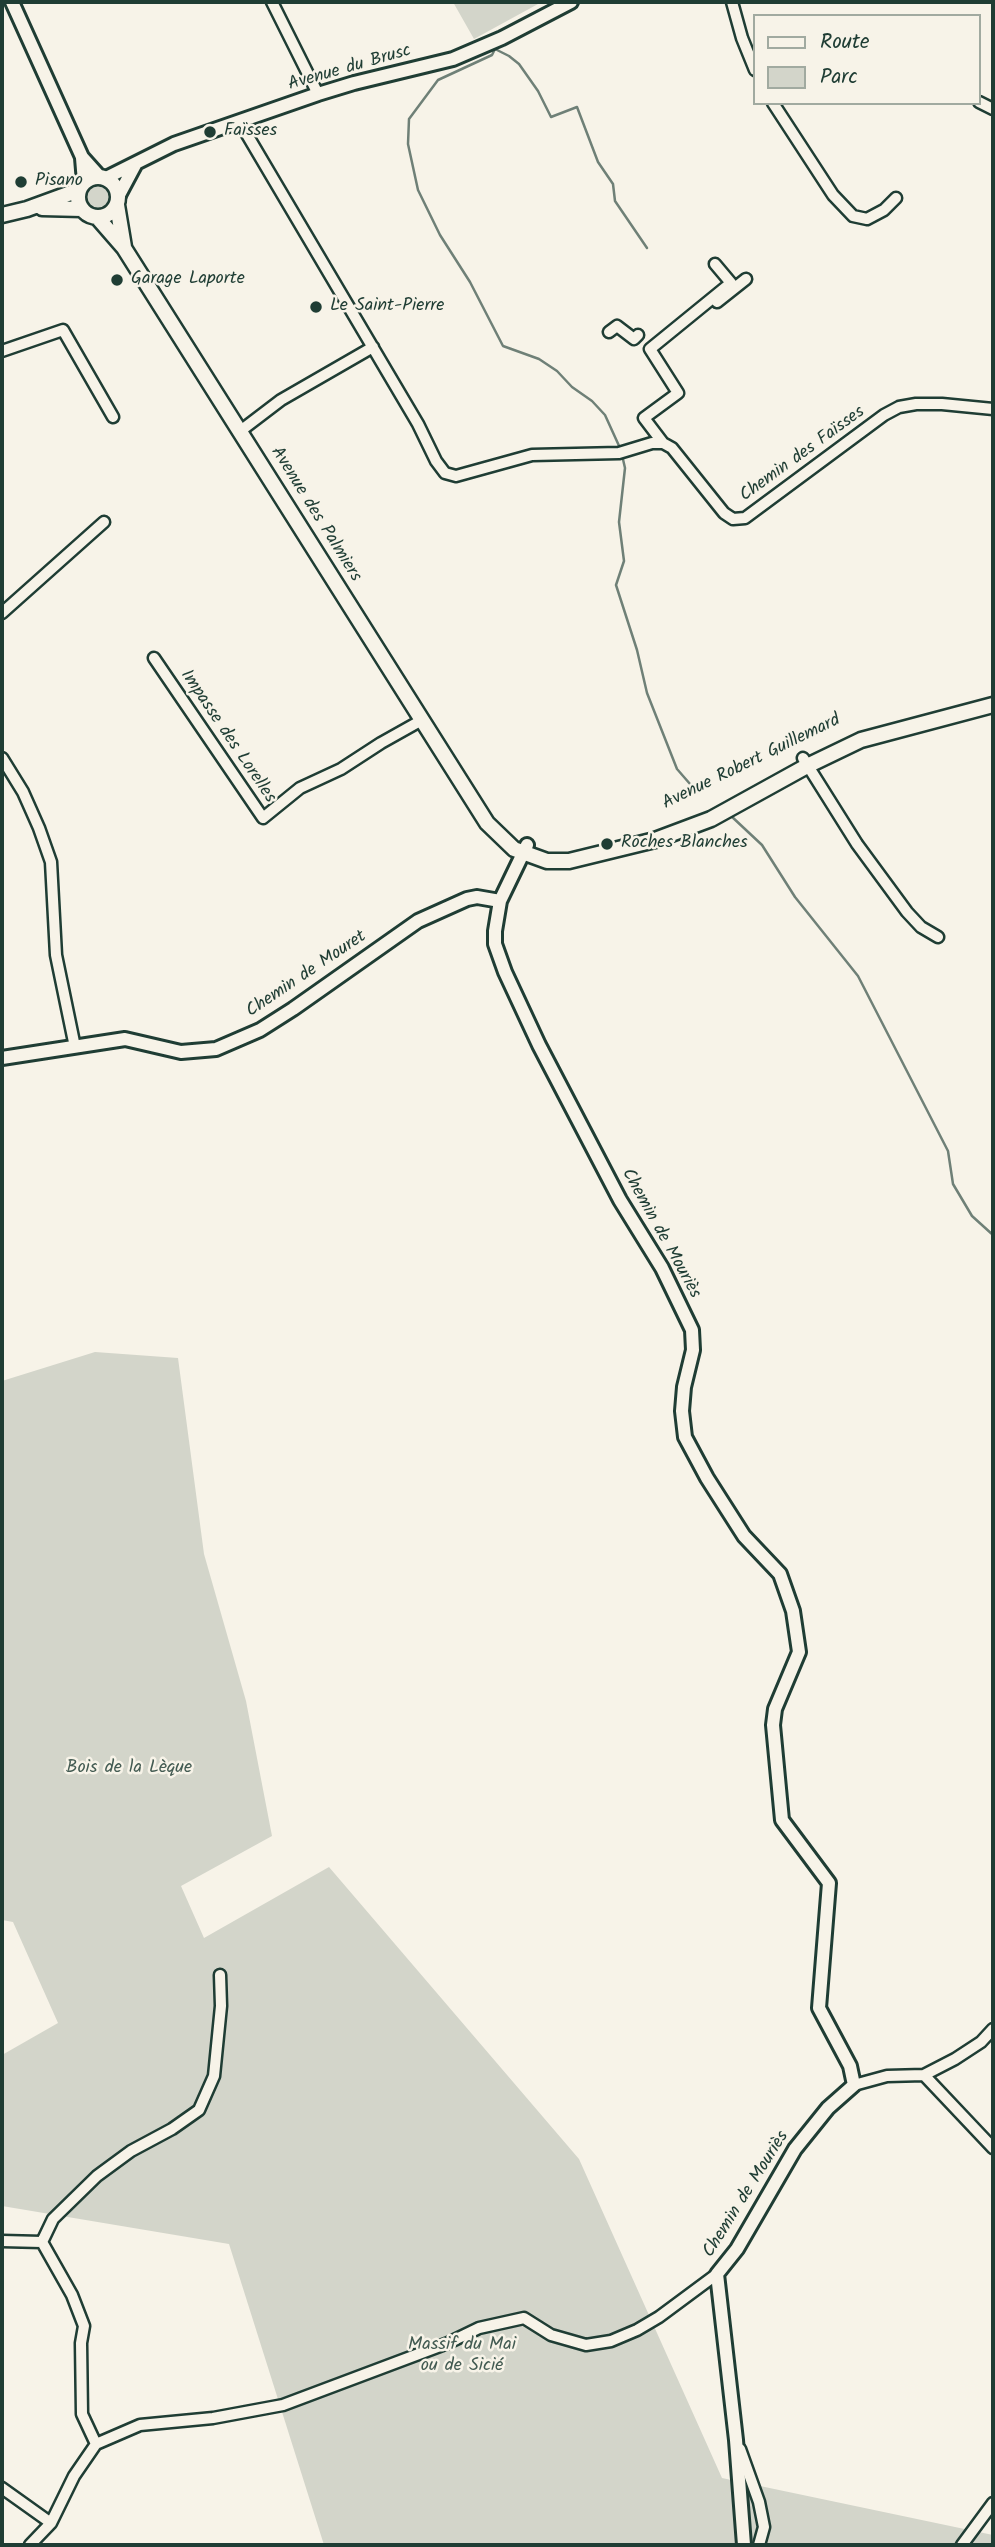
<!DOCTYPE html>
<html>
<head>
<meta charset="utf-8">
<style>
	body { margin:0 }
	#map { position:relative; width:995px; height:2547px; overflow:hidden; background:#f7f3e8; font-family:Kalam,sans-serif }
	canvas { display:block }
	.frame { position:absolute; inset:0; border:4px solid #1f3d34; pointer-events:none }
	.legend { position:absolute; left:753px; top:14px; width:228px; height:91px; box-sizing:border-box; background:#f7f3e8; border:2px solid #a1aaa0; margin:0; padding:9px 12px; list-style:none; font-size:21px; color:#1f3d34 }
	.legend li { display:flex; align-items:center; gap:14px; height:35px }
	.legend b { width:35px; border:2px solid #a1aaa0 }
</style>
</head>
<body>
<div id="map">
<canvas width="995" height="2547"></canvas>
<div class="frame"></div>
<ul class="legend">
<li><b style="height:9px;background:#f7f3e8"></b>Route</li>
<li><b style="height:19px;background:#d3d5ca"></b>Parc</li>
</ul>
</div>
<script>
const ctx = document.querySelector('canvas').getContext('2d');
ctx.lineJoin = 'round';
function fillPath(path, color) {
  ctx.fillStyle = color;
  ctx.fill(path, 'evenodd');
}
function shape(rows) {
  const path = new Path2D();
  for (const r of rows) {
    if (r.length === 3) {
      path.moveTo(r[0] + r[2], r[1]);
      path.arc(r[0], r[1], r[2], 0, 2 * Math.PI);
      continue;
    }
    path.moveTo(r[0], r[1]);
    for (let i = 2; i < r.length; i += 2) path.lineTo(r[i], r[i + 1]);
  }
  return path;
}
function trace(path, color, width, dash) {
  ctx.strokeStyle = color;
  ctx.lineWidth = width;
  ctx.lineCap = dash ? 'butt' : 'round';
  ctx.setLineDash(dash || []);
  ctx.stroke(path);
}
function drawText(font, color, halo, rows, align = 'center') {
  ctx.font = font + ' Kalam,sans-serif';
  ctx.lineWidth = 5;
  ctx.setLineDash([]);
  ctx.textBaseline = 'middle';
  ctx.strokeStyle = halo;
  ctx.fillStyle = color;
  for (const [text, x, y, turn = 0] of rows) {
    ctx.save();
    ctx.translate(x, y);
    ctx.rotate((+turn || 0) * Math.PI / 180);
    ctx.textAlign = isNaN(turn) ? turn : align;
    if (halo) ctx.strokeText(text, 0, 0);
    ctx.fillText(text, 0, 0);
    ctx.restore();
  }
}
const green = shape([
	[453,2,536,2,538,4,474,39],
	[98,197,20],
	[95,1352,178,1358,204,1554,246,1701,272,1836,181,1886,204,1938,329,1867,579,2159,722,2478,993,2535,993,2545,324,2545,229,2244,2,2206,2,2055,58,2023,13,1922,2,1920,2,1381]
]);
const stream = shape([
	[620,448,605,415,592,401,572,387,557,371,539,359,503,346,470,282,440,235,418,190,408,144,409,119,438,80,492,55,495,49,509,56,519,64,538,91,551,117,577,107,598,162,613,184,615,201,647,248],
	[622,455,625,468,619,522,624,561,616,585,637,650,647,693,677,769,697,792],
	[730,815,762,845,795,897,858,976,948,1151,953,1184,972,1216,993,1235]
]);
const minor = shape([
	[272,2,318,94],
	[732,2,742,38,755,70],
	[979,102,993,109],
	[773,103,833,195,853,216,867,219,884,210,896,198],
	[239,121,418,424,436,461,445,473,456,476,532,455,619,453,652,443,663,443,672,448,724,513,733,519,745,518,884,415,899,407,916,404,942,404,993,409],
	[717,302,746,279],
	[609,332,617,326,634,339,638,335],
	[2,351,63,330,113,417],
	[239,432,281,400,373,347],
	[663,443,644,418,678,393,650,349,731,283,715,264],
	[2,613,104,522],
	[154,658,263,818,300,788,341,769,381,743,422,720],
	[2,758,23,792,39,828,51,862,56,955,75,1047],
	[803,758,857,844,907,912,921,927,938,937],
	[924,2075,993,2148],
	[854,2085,887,2076,924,2075,955,2059,981,2042,993,2029],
	[2,2241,42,2242,72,2295,84,2326,81,2343,82,2414,96,2444],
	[42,2242,53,2219,97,2176,131,2151,172,2129,199,2110,214,2076,221,2006,220,1975],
	[740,2449,759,2502,764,2527,759,2545],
	[2,2488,51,2523],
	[30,2545,51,2523,74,2476,96,2444,140,2425,213,2418,283,2405,448,2343,479,2328,524,2318,551,2335,586,2345,611,2341,637,2330,659,2317,717,2274],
	[962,2545,993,2503]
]);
const tertiary = shape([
	[12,2,82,157,99,176],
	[82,158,84,182],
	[106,178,174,144,318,94,354,83,453,59,502,38,571,2],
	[119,195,135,165],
	[527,845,500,901,495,931,495,944,505,972,539,1045,620,1200,662,1268,692,1330,693,1350,684,1387,682,1411,685,1437,707,1478,744,1536,780,1574,793,1611,799,1652,775,1709,773,1725,782,1820,829,1883,819,2008,850,2066,854,2085,828,2108,795,2149,737,2249,717,2274,736,2440,744,2545],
	[2,1058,125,1039,181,1052,216,1049,260,1030,293,1009,418,921,467,899,477,897,500,901]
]);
const secondary = shape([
	[98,197,20],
	[117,205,124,247],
	[42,208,82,209],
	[2,215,27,209,79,190],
	[97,217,124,248,487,823,514,849,547,861,569,861,655,840,711,819,807,766,861,740,993,705]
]);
const markers = [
	[210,132,7,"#1f3d34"],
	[21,182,7,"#1f3d34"],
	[117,280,7,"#1f3d34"],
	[316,307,7,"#1f3d34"],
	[607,844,7,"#1f3d34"]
];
const streetNames = [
	["Avenue du Brusc",350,69,-16],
	["Chemin des Faïsses",803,455,-36],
	["Avenue des Palmiers",315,515,58],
	["Impasse des Lorelles",227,737,56],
	["Avenue Robert Guillemard",752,763,-26],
	["Chemin de Mouret",307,975,-34],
	["Chemin de Mouriès",660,1234,61],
	["Chemin de Mouriès",747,2195,-58]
];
const poiNames = [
	["Faïsses",224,132],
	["Pisano",35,182],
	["Garage Laporte",131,280],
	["Le Saint-Pierre",330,307],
	["Roches Blanches",621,844]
];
const parkNames = [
	["Bois de la Lèque",129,1769],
	["Massif du Mai",462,2346],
	["ou de Sicié",462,2367]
];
fillPath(green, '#d3d5ca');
trace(stream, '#6f8077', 2.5);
trace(minor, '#1f3d34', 15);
trace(tertiary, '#1f3d34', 18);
trace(secondary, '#1f3d34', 19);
trace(minor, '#f7f3e8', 10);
trace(tertiary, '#f7f3e8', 12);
trace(secondary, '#f7f3e8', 14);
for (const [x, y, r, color] of markers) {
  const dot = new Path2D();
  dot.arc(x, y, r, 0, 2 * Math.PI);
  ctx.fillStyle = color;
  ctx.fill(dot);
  trace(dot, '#f7f3e8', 2.5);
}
drawText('18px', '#1f3d34', '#f7f3e8', streetNames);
drawText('18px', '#1f3d34', '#f7f3e8', poiNames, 'left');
drawText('18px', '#435b52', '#f7f3e8', parkNames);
</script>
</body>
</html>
